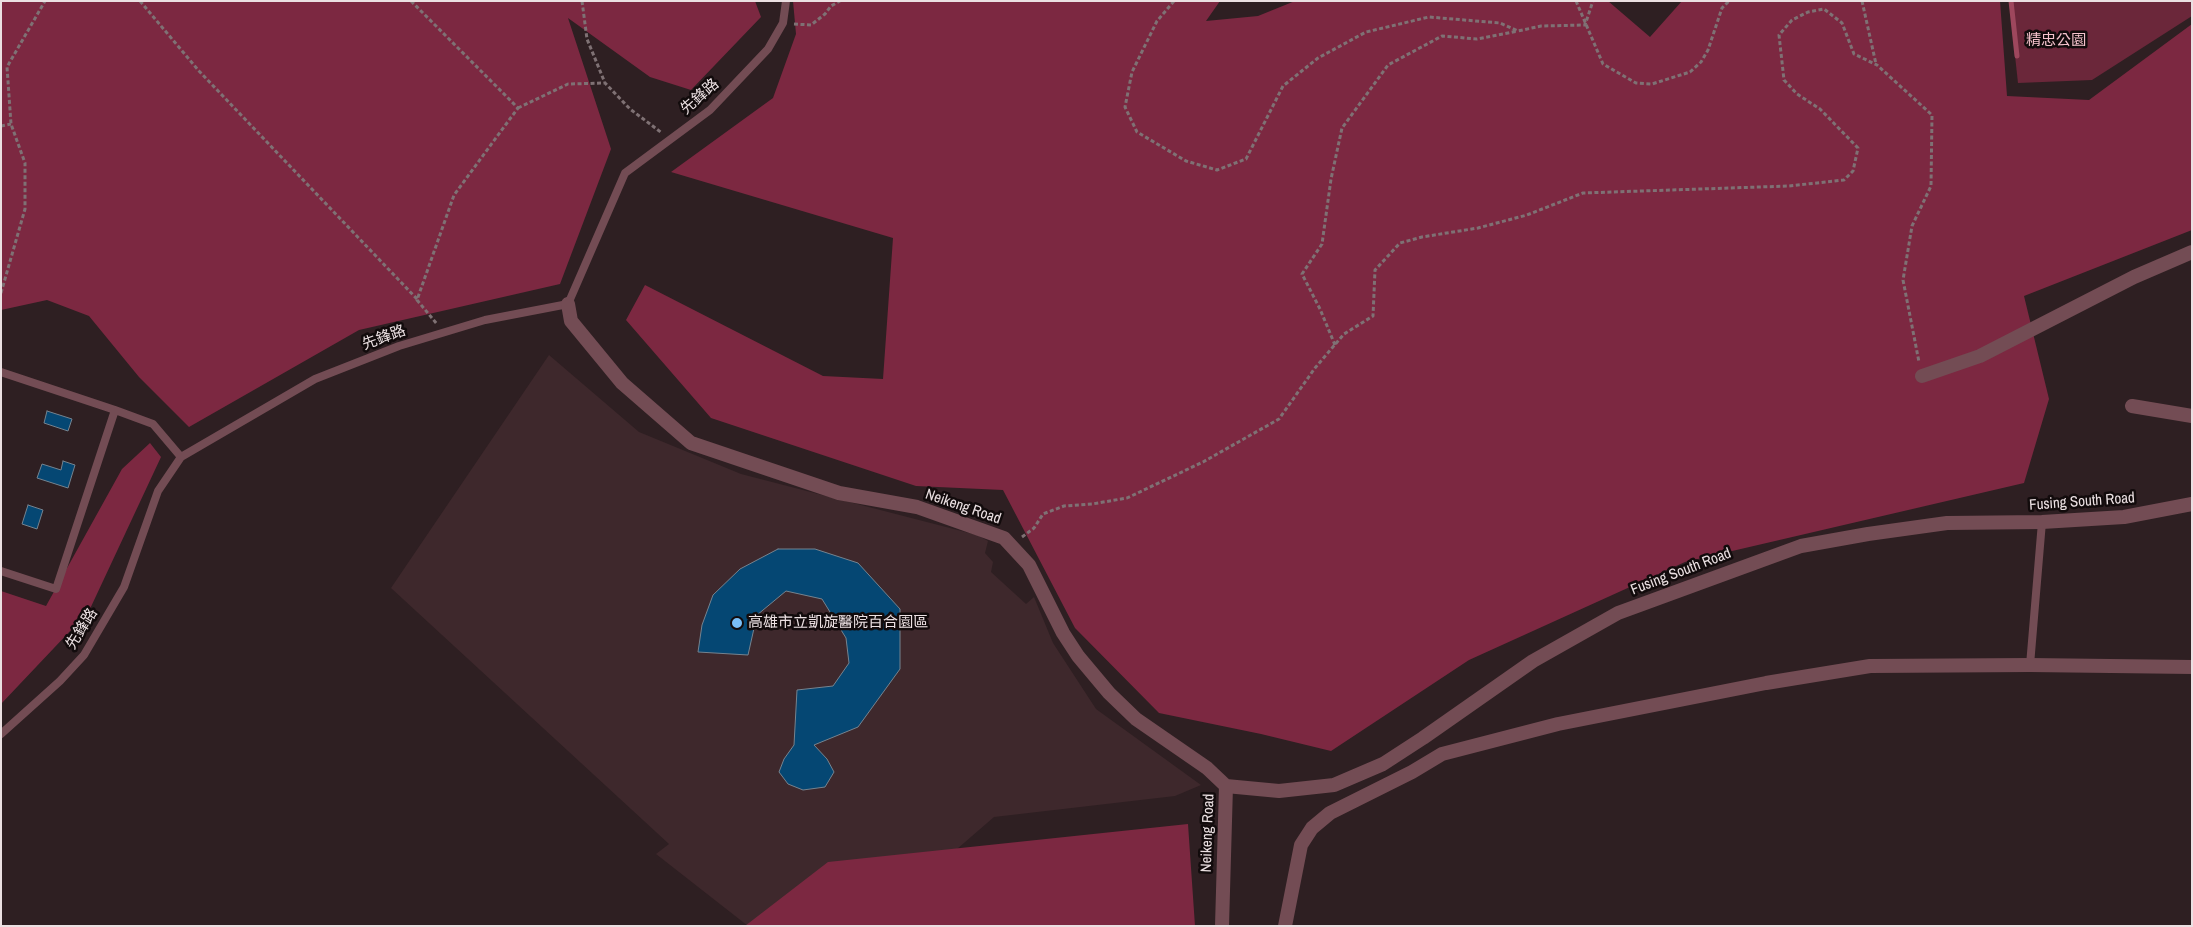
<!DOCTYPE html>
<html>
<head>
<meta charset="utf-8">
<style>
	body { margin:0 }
	#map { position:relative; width:2193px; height:927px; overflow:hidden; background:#2e1f22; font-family:"Archivo Narrow",sans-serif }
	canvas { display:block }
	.frame { position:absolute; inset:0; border:2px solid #ebe0e2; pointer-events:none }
</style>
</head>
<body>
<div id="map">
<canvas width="2193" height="927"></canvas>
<div class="frame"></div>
</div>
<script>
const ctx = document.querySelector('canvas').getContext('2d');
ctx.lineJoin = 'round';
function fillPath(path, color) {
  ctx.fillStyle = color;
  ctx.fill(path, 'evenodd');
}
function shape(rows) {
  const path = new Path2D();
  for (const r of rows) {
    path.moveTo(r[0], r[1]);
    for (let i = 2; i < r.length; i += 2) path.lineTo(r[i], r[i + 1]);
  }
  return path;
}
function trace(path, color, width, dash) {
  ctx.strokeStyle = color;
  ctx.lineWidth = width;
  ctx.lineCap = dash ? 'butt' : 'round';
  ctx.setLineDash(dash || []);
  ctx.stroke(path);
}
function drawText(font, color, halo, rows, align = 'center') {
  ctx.font = font + ' "Archivo Narrow","Noto Sans TC",sans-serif';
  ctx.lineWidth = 5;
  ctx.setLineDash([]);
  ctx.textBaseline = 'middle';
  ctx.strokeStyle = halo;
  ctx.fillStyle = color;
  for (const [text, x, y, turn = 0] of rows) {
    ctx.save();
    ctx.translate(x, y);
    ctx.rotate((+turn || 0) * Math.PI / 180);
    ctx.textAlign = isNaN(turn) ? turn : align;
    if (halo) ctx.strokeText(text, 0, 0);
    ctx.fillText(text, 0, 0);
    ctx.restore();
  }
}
const built = shape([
	[549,355,639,432,741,474,977,535,988,541,985,553,993,562,991,572,1026,604,1034,597,1053,643,1096,709,1201,785,1175,796,994,817,868,926,748,926,656,854,669,844,391,588]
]);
const green = shape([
	[2009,1,2192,1,2192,16,2092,80,2018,83]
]);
const forest = shape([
	[1,1,755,1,761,17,691,90,650,77,568,18,611,149,560,284,359,330,189,427,139,377,89,316,47,300,1,310],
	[793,1,1220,1,1206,21,1258,16,1295,1,1608,1,1650,37,1682,1,2000,1,2007,96,2089,100,2192,24,2192,230,2024,296,2049,399,2024,483,1685,562,1469,660,1331,751,1261,734,1159,713,1075,628,1003,490,916,486,711,418,626,320,645,285,823,376,883,379,893,238,671,172,773,98,796,34],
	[150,443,161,457,89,611,1,704,1,591,46,606,122,469],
	[1188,824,1195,926,745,926,828,862]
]);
const stream = shape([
	[2011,1,2017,56]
]);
const building = shape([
	[47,411,72,419,68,431,44,423,47,411],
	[63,461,75,465,68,488,37,478,42,464,61,470,63,461],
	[28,505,43,510,37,529,22,524,28,505],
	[778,549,815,549,858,563,900,609,900,669,858,727,814,745,827,759,834,772,825,787,803,790,788,784,779,772,784,759,794,745,797,690,833,686,849,663,846,638,822,599,786,591,757,615,748,655,698,652,702,625,713,595,740,569,778,549]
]);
const path = shape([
	[140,1,199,71,417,299],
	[411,1,518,108,454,195,417,300,437,324],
	[582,1,587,39,605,83,630,109,662,133],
	[1174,1,1157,21,1132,72,1125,107,1137,132,1186,161,1217,170,1246,159,1283,86,1318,58,1366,32,1429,17,1500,23,1518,31,1541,26,1585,25,1593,1],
	[1576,1,1603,64,1636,83,1652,84,1690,72,1701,62,1708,50,1722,8,1729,1],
	[1862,1,1876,64],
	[794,24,811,25,825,14,831,6,840,1],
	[518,108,568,84,605,83],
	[1,126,11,124],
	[1,293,25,209,25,163,11,124,7,67,45,1],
	[1335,345,1320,309,1302,274,1322,244,1331,179,1342,128,1388,65,1442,36,1477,39,1518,31],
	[1022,537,1034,528,1043,514,1064,506,1092,504,1127,498,1203,462,1279,419,1315,368,1344,334,1373,316,1375,270,1400,243,1422,237,1478,228,1527,215,1583,193,1789,186,1844,180,1853,171,1858,148,1820,109,1797,94,1784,80,1779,35,1792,20,1808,12,1824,9,1842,23,1854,54,1877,65,1932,115,1931,186,1912,226,1903,280,1919,362]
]);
const service = shape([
	[1,372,115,410],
	[1,571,56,589,115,410,153,424,181,457],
	[2030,665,2042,522],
	[1,734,60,681,84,655,124,587,158,491,181,457,315,379,399,346,485,320,568,304,625,173,710,110,768,49,783,23,786,1]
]);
const minor = shape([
	[1922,376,1980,356,2134,277,2192,252],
	[2132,406,2192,416],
	[1285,926,1301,845,1312,828,1330,813,1412,772,1442,754,1558,724,1766,683,1870,666,2030,665,2192,667]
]);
const tertiary = shape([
	[568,304,571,321,622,383,691,443,839,493,917,507,1004,538,1029,565,1063,633,1078,656,1109,693,1136,719,1207,768,1226,786,1222,926],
	[1226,786,1279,791,1334,785,1383,764,1423,738,1533,661,1618,613,1801,546,1868,534,1947,523,2042,522,2124,517,2192,504]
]);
const markers = [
	[737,623,6,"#7abff8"]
];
const parkNames = [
	["精忠公園",2056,41]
];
const streetNames = [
	["先鋒路",700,97,-41],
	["先鋒路",384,338,-20],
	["Fusing South Road",2082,502,-4],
	["Neikeng Road",963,507,19],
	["Fusing South Road",1681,572,-21],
	["先鋒路",82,629,-58],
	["Neikeng Road",1208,833,-88]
];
const poiNames = [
	["高雄市立凱旋醫院百合園區",748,623]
];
fillPath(built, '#3e282c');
fillPath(green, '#6b273a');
fillPath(forest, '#7c2841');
trace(stream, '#9e475d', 5);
fillPath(building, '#054773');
trace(building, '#75838f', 1);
trace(path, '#7f7174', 3, [4, 2.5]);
trace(service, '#734c54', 8);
trace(minor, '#734c54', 14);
trace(tertiary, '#734c54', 14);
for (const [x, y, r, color] of markers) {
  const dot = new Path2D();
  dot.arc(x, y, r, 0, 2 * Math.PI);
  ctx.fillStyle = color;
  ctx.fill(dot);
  trace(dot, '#120b0c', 2);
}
drawText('15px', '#f5c2cc', '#120b0c', parkNames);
drawText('15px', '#ebe0e2', '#120b0c', streetNames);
drawText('15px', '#ebe0e2', '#120b0c', poiNames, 'left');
</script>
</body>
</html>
